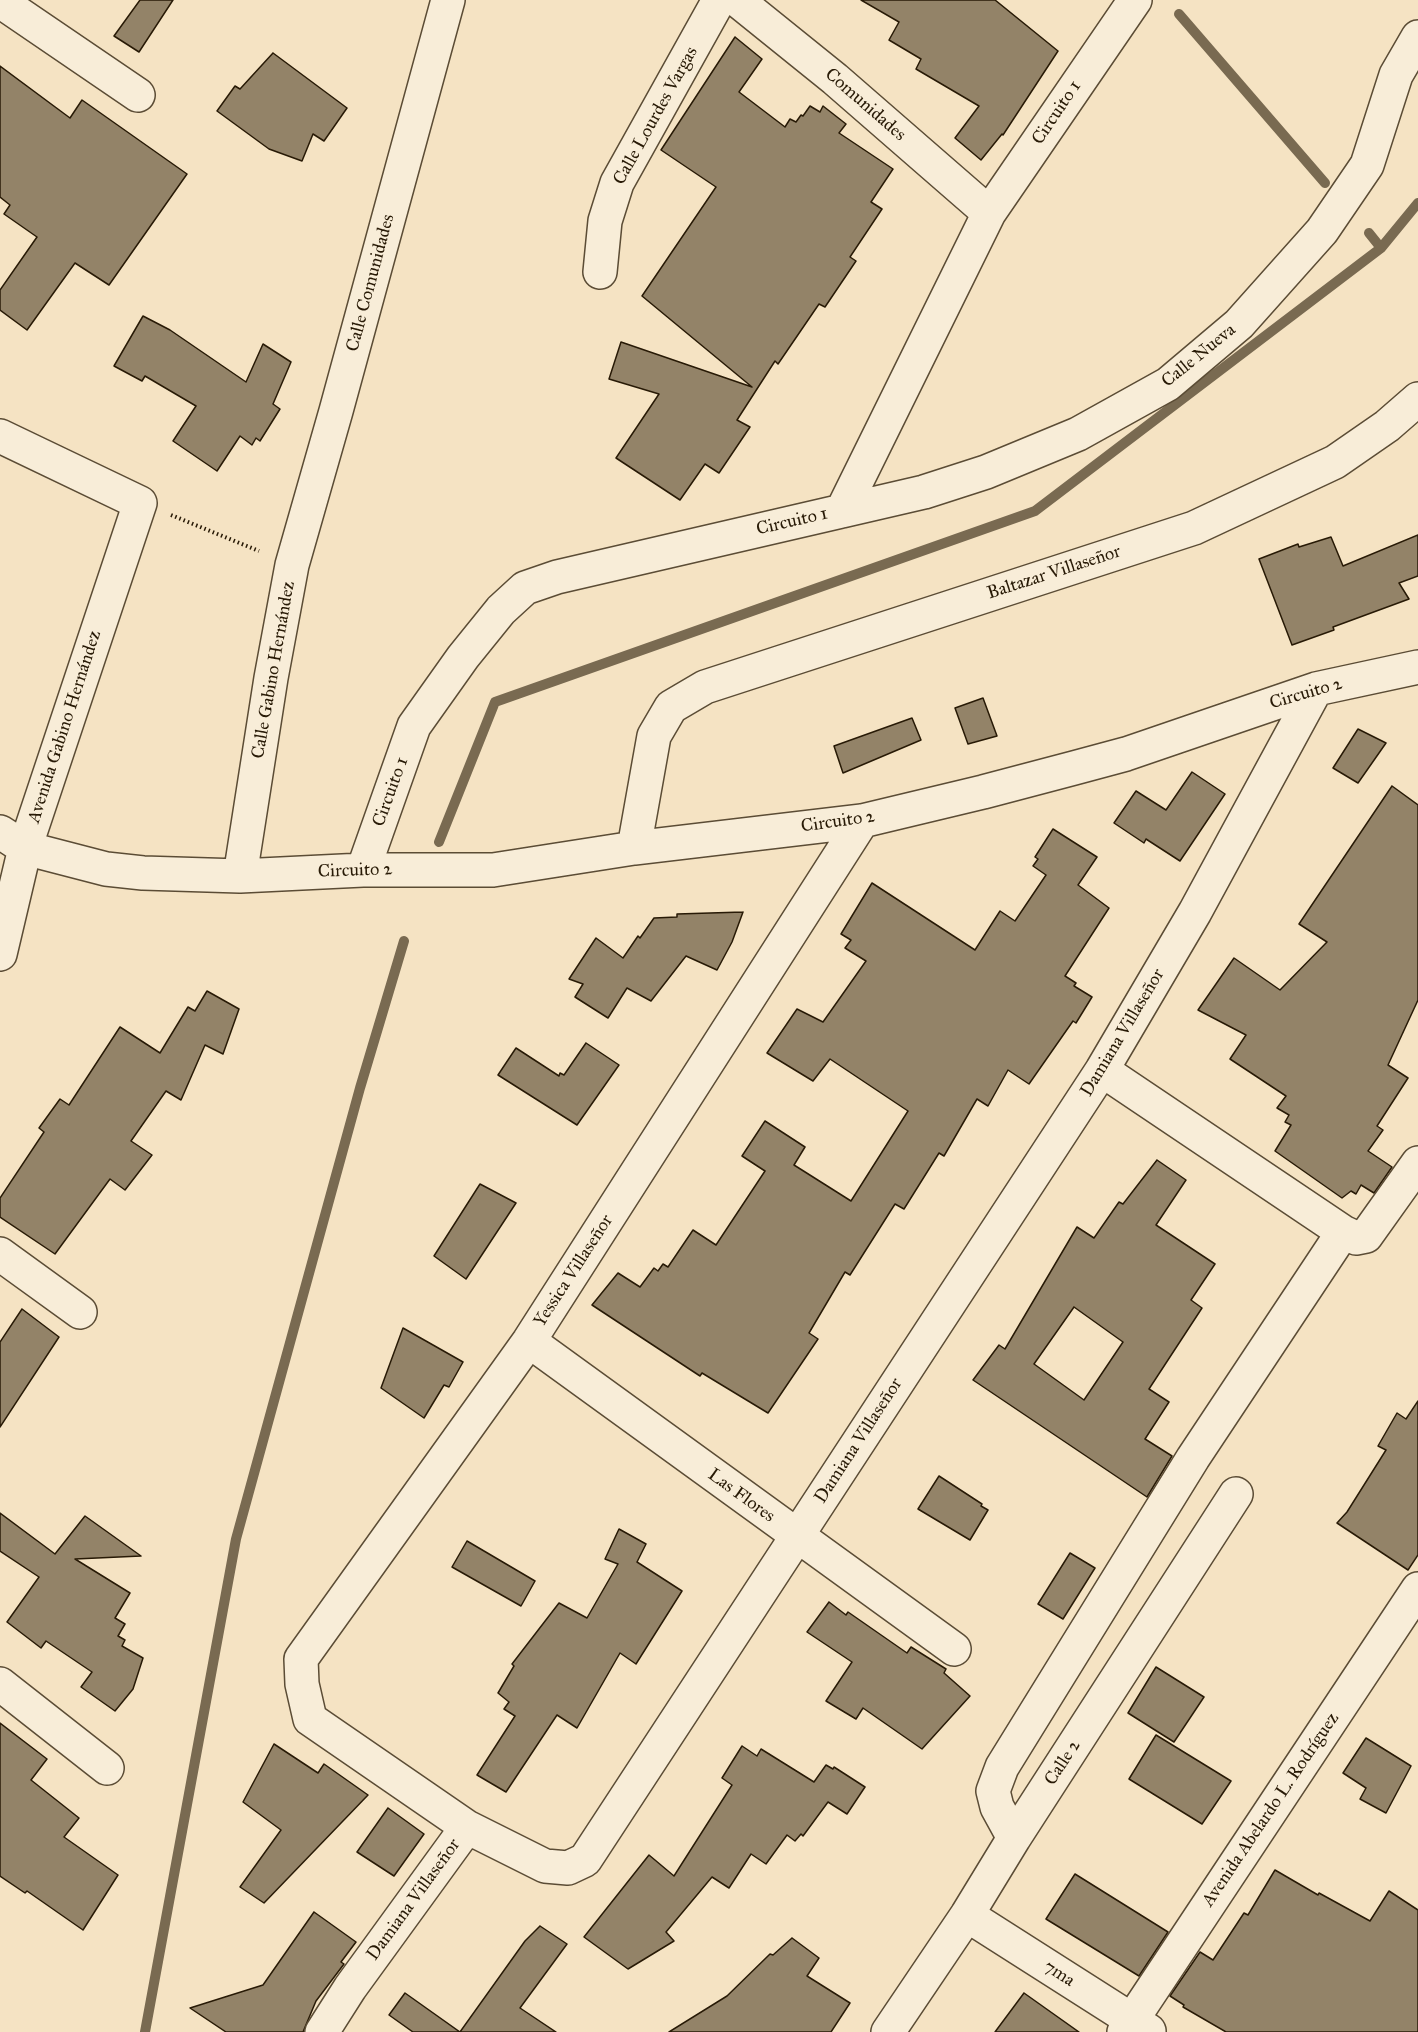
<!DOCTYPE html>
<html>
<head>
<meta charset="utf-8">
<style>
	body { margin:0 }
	canvas { display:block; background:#f5e3c3 }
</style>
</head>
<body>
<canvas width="1418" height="2032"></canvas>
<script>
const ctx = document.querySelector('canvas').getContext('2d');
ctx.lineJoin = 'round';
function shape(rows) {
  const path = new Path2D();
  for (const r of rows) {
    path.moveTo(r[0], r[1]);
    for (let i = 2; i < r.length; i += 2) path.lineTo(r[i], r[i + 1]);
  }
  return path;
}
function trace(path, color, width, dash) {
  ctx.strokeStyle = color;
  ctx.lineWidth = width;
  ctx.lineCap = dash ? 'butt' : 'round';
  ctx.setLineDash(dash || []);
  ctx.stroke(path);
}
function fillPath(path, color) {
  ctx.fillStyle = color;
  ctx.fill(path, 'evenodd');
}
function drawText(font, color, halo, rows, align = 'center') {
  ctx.font = font + ' "IM FELL Great Primer",serif';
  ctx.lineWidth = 5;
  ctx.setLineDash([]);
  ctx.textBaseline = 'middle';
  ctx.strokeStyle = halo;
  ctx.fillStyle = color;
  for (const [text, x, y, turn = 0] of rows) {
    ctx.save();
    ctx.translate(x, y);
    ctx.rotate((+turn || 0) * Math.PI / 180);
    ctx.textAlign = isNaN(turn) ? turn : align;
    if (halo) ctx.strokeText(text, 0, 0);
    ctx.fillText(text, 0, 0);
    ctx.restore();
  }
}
const stream = shape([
	[1179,14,1325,183],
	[1369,233,1381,248],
	[439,842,495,702,1035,511,1381,248,1418,203],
	[145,2032,236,1539,360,1088,404,941]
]);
const building = shape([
	[140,0,173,0,139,52,114,36,140,0],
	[861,0,995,0,1058,51,1003,135,1002,134,981,160,955,138,979,106,916,69,921,59,889,40,899,22,861,0],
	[735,37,762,59,739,92,785,127,790,119,796,122,801,115,803,116,810,106,820,112,823,106,846,124,839,133,893,169,871,202,882,209,850,257,856,261,825,307,819,304,778,364,775,361,737,420,750,427,719,473,705,464,680,500,616,458,659,394,609,379,621,342,752,387,642,296,716,187,661,150,735,37],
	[273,53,347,108,324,141,313,134,302,161,269,149,217,111,235,86,240,89,273,53],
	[0,66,70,118,82,100,187,174,109,285,75,263,27,330,0,310,0,290,37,237,4,214,10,205,0,197,0,66],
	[143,316,170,330,246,382,263,344,291,362,273,404,280,409,260,441,256,438,252,445,240,436,217,471,173,441,196,406,145,376,142,381,114,366,143,316],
	[1418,535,1418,576,1399,583,1409,599,1333,627,1334,630,1292,645,1259,559,1298,544,1299,547,1331,537,1343,566,1418,535],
	[983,698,997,736,968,744,955,708,983,698],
	[912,718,921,740,843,773,834,746,912,718],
	[1358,729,1386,743,1358,783,1333,768,1358,729],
	[1192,772,1225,794,1180,861,1146,839,1144,843,1114,823,1136,791,1166,810,1192,772],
	[1392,786,1418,805,1418,1000,1388,1065,1408,1078,1377,1126,1383,1130,1368,1151,1392,1167,1374,1193,1361,1185,1356,1194,1351,1191,1342,1198,1275,1151,1291,1125,1285,1122,1289,1115,1277,1108,1286,1096,1230,1059,1246,1035,1198,1010,1234,958,1280,990,1327,942,1299,924,1392,786],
	[1053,829,1097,857,1078,885,1109,908,1065,976,1076,983,1074,986,1092,997,1076,1023,1073,1021,1029,1084,1008,1070,988,1106,977,1099,944,1156,939,1153,904,1209,895,1204,850,1275,845,1272,809,1333,818,1339,768,1413,702,1373,700,1376,592,1305,618,1273,640,1287,654,1268,658,1271,663,1264,668,1267,693,1230,716,1245,765,1171,742,1156,765,1121,805,1147,794,1165,851,1201,908,1111,830,1059,813,1081,767,1053,797,1009,823,1022,866,961,845,948,851,940,841,934,872,883,975,950,1000,911,1015,921,1046,875,1033,866,1038,859,1035,857,1053,829],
	[743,912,732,942,717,970,686,956,651,1001,627,988,608,1018,575,997,583,984,569,979,596,938,623,958,638,936,640,938,654,918,677,917,677,914,743,912],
	[207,991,239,1009,223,1054,205,1045,181,1100,166,1091,131,1141,152,1155,125,1190,110,1179,55,1254,0,1217,0,1198,44,1132,39,1128,60,1099,69,1105,120,1027,160,1053,188,1007,195,1011,207,991],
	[586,1043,619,1065,577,1125,498,1075,516,1048,559,1076,560,1073,564,1075,586,1043],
	[1157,1160,1186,1180,1156,1225,1215,1264,1191,1300,1202,1308,1149,1389,1169,1402,1145,1439,1172,1456,1147,1497,973,1380,999,1345,1005,1349,1077,1227,1094,1238,1119,1202,1123,1204,1157,1160],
	[1074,1307,1123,1342,1084,1400,1034,1364,1074,1307],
	[480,1184,516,1203,466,1279,434,1256,480,1184],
	[22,1309,59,1337,0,1427,0,1342,22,1309],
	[403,1328,463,1362,449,1387,444,1385,424,1418,381,1388,403,1328],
	[1418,1401,1418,1555,1408,1570,1337,1523,1347,1512,1386,1450,1378,1446,1397,1413,1406,1419,1418,1401],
	[939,1476,982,1504,981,1506,988,1510,970,1540,918,1509,939,1476],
	[0,1513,55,1554,85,1516,141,1556,75,1559,130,1593,115,1618,125,1624,118,1636,125,1640,122,1646,143,1658,133,1689,115,1711,81,1687,92,1672,46,1641,41,1648,7,1622,39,1577,0,1551,0,1513],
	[619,1529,646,1544,637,1562,682,1591,636,1664,620,1653,577,1728,557,1715,506,1792,477,1775,515,1716,504,1709,509,1702,498,1693,514,1666,512,1664,559,1603,587,1618,618,1564,605,1559,619,1529],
	[467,1541,535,1581,521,1606,452,1567,467,1541],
	[1070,1553,1095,1568,1063,1619,1038,1604,1070,1553],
	[829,1602,846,1615,848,1612,907,1653,911,1647,946,1669,944,1673,970,1696,922,1749,863,1708,856,1719,826,1701,852,1662,807,1632,829,1602],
	[1156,1667,1204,1697,1174,1742,1128,1713,1156,1667],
	[0,1723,47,1759,31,1780,79,1818,64,1837,118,1875,83,1930,27,1891,25,1893,0,1876,0,1723],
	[1156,1735,1231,1781,1202,1824,1129,1779,1156,1735],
	[1366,1738,1411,1766,1386,1813,1360,1799,1366,1788,1343,1773,1366,1738],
	[274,1744,318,1773,324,1764,368,1795,264,1903,240,1887,281,1830,243,1802,274,1744],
	[742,1746,757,1756,761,1749,814,1782,826,1765,833,1769,834,1767,865,1787,847,1814,828,1802,803,1836,801,1834,795,1841,787,1835,766,1864,751,1854,729,1888,712,1877,666,1932,674,1941,628,1969,584,1937,649,1855,674,1876,732,1785,722,1778,742,1746],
	[388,1808,424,1834,394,1876,357,1852,388,1808],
	[1275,1870,1318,1895,1319,1893,1370,1921,1389,1891,1418,1910,1418,2032,1226,2032,1183,2007,1184,2005,1170,1996,1200,1952,1213,1960,1244,1913,1248,1915,1275,1870],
	[1075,1874,1168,1932,1139,1976,1046,1919,1075,1874],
	[314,1912,356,1942,341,1962,344,1964,316,2001,303,2032,226,2032,190,2008,263,1985,314,1912],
	[540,1926,567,1944,520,2008,556,2032,413,2032,389,2015,405,1993,460,2032,525,1941,540,1926],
	[792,1938,819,1958,807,1976,850,2003,831,2032,669,2032,727,1996,770,1954,773,1955,792,1938],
	[1024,1993,1079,2032,995,2032,1024,1993]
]);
const path = shape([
	[171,515,259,551]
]);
const minor = shape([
	[737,0,835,79,989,213],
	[0,1,138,95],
	[600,272,605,221,617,183,719,0],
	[0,436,140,503,25,848,0,954],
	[842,511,924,492,986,472,1078,434,1168,384,1239,324,1322,231,1367,165,1396,75,1418,37],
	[0,832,25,848,106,869,143,873,240,876,363,870,493,870,634,848,862,821,983,792,1074,768,1126,754,1316,689,1418,667],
	[634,848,654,736,671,707,705,687,1194,528,1335,462,1387,426,1418,399],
	[363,870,414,726,463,657,501,610,525,588,557,577,842,511,989,213,1135,0],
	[240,876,271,678,292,565,336,411,448,0],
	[1102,1070,1343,1232,1356,1238,1366,1236,1418,1163],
	[0,1254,80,1312],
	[529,1341,954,1649],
	[0,1684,107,1768],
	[467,1827,310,1719,302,1684,301,1659,529,1341,862,821],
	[1014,1838,997,1807,993,1791,1002,1767,1193,1458,1343,1232],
	[967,1915,1149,2031],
	[322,2032,350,1988,467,1827,545,1866,568,1868,585,1860,1102,1070,1195,912,1316,689],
	[888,2032,967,1915,1014,1838,1236,1494],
	[1124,2032,1418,1589]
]);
const streetNames = [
	["Comunidades",865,105,41],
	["Circuito 1",1057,113,-56],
	["Calle Lourdes Vargas",656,116,-61],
	["Calle Comunidades",371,283,-75],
	["Calle Nueva",1199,356,-39],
	["Circuito 1",792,522,-13],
	["Baltazar Villaseñor",1054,573,-18],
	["Calle Gabino Hernández",274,670,-80],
	["Circuito 2",1306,694,-16],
	["Avenida Gabino Hernández",65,727,-72],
	["Circuito 1",391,792,-70],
	["Circuito 2",838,822,-8],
	["Circuito 2",355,871,-2],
	["Damiana Villaseñor",1123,1033,-59],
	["Yessica Villaseñor",574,1271,-57],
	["Damiana Villaseñor",859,1441,-57],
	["Las Flores",741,1496,36],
	["Calle 2",1063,1763,-57],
	["Avenida Abelardo L. Rodríguez",1271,1810,-56],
	["Damiana Villaseñor",414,1900,-54],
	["7ma",1059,1974,33]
];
trace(stream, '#796a51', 10);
fillPath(building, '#938368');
trace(building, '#281a06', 1.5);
trace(minor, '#5b4c35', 36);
trace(path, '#281a06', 4, [1.5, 3]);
trace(minor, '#f8edd8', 33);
drawText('18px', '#281a06', '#f8edd8', streetNames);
</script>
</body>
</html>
